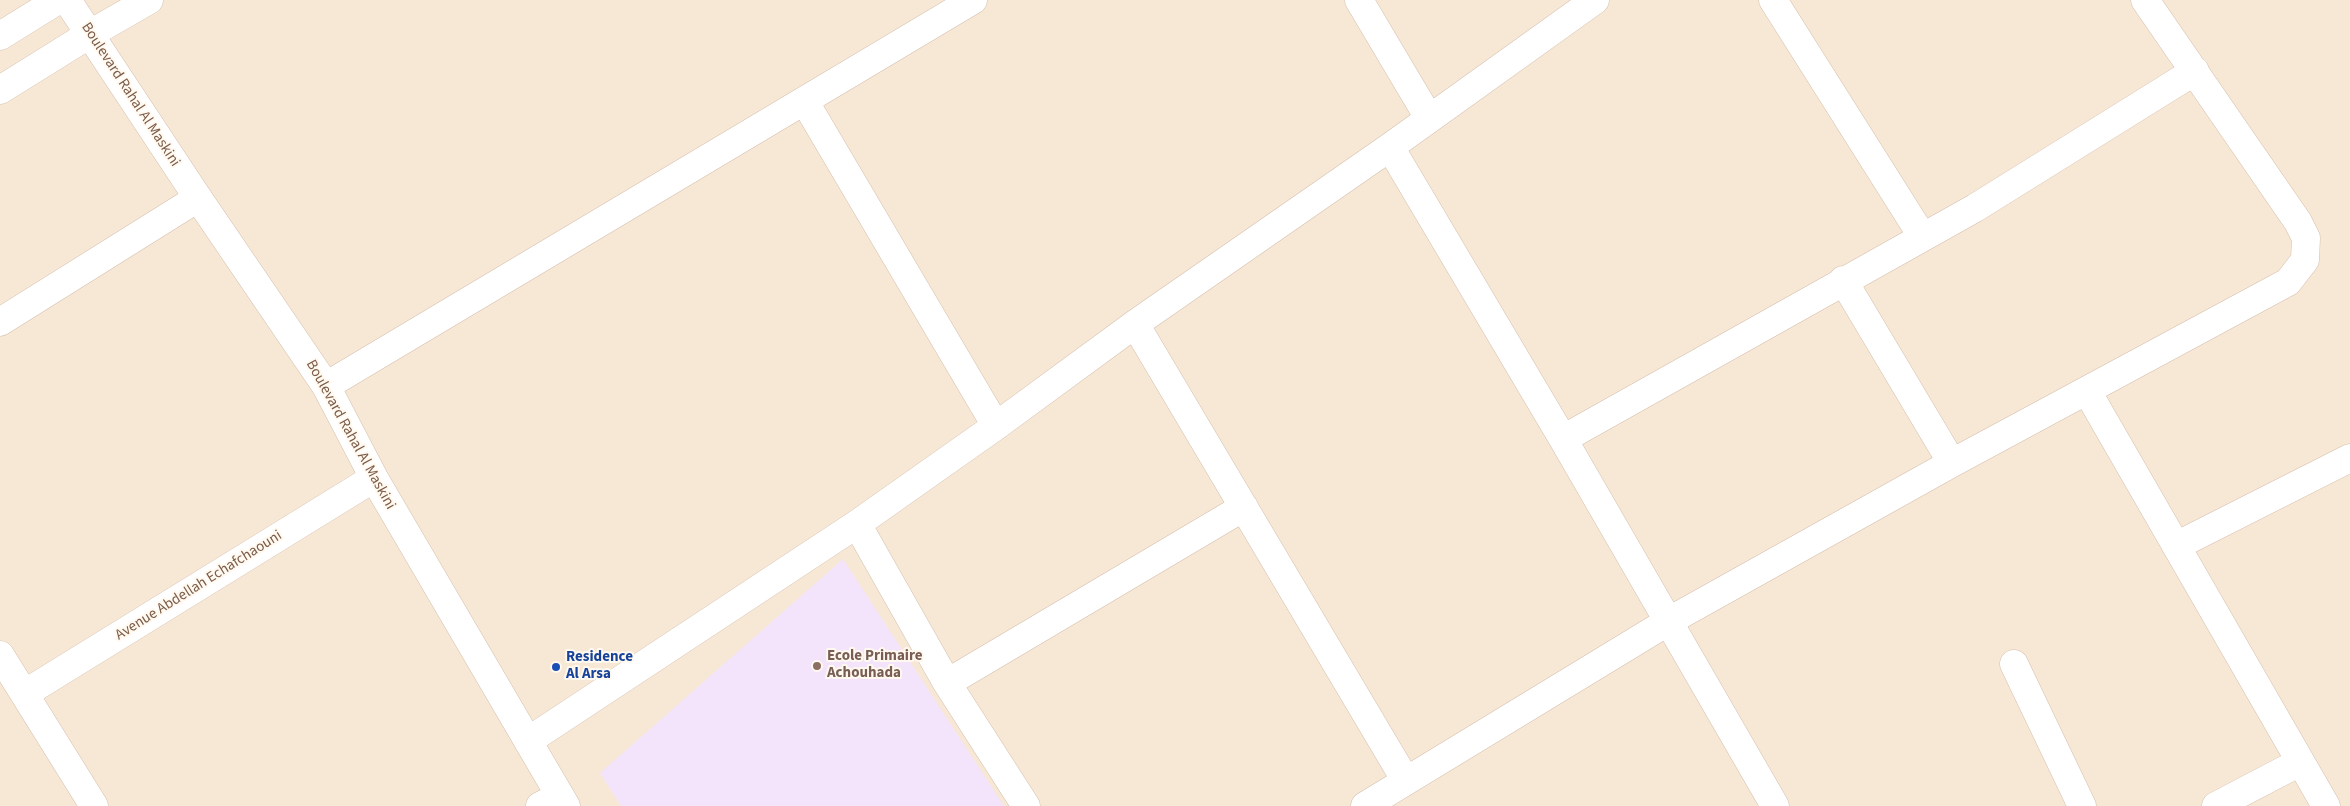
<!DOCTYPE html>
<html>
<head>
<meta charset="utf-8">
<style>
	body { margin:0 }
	canvas { display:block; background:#fef6e7 }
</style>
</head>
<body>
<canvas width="2350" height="806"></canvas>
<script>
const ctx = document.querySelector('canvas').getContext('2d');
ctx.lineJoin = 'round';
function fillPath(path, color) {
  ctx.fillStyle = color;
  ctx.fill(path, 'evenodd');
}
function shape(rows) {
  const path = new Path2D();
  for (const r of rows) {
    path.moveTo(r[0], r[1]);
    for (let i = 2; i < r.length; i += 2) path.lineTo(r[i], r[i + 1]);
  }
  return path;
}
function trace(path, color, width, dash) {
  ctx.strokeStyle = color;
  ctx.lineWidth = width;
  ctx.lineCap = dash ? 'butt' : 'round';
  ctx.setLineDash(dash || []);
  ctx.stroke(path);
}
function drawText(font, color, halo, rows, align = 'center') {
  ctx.font = font + ' "Source Sans 3",sans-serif';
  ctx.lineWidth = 4;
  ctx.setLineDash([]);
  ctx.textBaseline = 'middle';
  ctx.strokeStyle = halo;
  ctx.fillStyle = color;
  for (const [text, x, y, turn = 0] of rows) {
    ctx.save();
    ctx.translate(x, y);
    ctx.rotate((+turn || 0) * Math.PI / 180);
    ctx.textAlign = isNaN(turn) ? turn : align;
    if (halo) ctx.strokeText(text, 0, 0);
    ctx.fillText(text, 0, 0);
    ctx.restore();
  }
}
const residential = shape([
	[0,0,2350,0,2350,806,0,806]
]);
const education = shape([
	[843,559,1004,806,621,806,600,773]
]);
const minor = shape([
	[1359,0,1429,118],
	[1773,0,1922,236],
	[90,34,149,0],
	[805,102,996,426],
	[1390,147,1563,439,1775,806],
	[1843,280,1952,463],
	[0,322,198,198],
	[1135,324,1406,781],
	[326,386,973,0],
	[2087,391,2326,806],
	[1563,439,1975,208,2195,71],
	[857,524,947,683,1026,806],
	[2176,546,2350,458],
	[0,655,94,806],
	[2014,664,2082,806],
	[947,683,1244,507],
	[24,694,374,478],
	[528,741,857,524,996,426,1135,324,1390,147,1595,0],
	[540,806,560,796],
	[1365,806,1669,621,1952,463,2288,282,2305,260,2306,238,2298,222,2145,0],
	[2216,806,2300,762]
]);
const tertiary = shape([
	[67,0,198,198,326,386,374,478,566,806],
	[0,36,58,0],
	[0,90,90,34]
]);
const markers = [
	[817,666,5,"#8d6e63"],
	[556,667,5,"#1a4fb4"]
];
const streetNames = [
	["Boulevard Rahal Al Maskini",130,95,57],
	["Boulevard Rahal Al Maskini",350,435,61],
	["Avenue Abdellah Echafchaouni",199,586,-32]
];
const educationNames = [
	["Ecole Primaire",827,657],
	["Achouhada",827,674]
];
const transitNames = [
	["Residence",566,658],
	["Al Arsa",566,675]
];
fillPath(residential, '#f7e8d5');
fillPath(education, '#f3e4fb');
trace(minor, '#d5bfae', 29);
trace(tertiary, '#d5bfae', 29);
trace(minor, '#fff', 28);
trace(tertiary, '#fff', 28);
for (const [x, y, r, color] of markers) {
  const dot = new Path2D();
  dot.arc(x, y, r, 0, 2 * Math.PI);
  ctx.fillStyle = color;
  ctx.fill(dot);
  trace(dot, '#fff9f0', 2);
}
drawText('15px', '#7c5b48', '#fff9f0', streetNames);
drawText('bold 15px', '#785e54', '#fff9f0', educationNames, 'left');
drawText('bold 15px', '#164399', '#fff9f0', transitNames, 'left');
</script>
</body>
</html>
